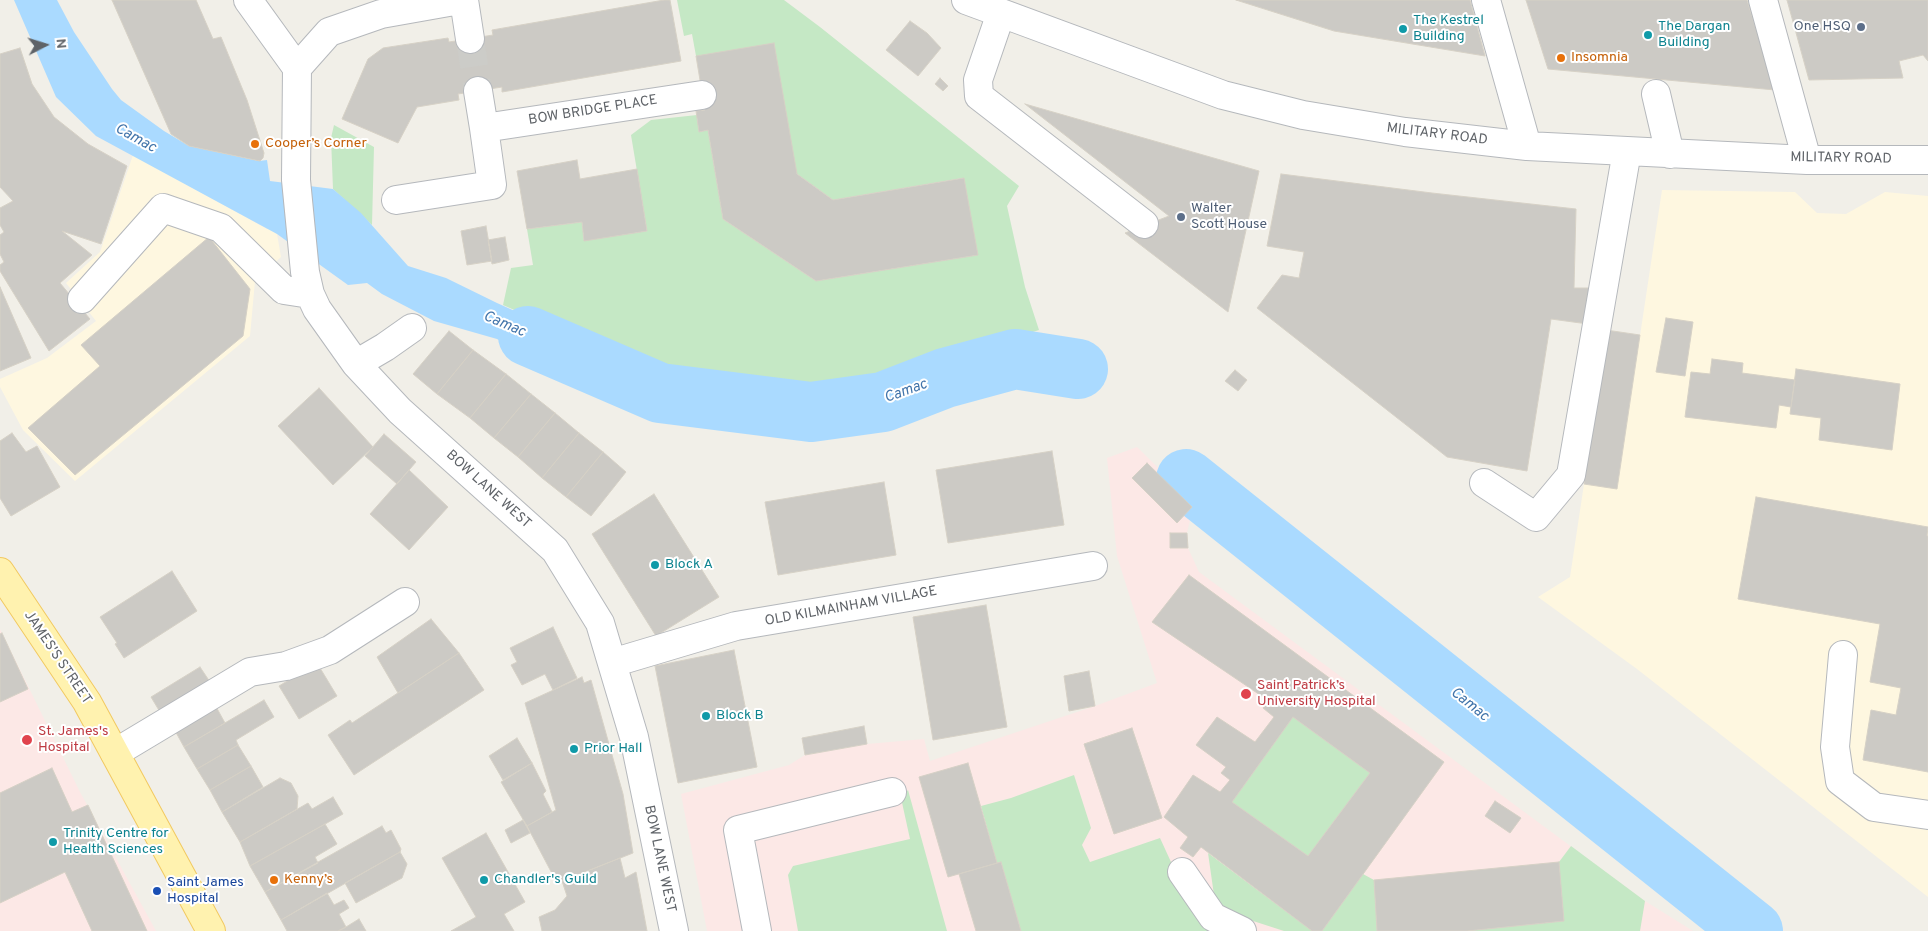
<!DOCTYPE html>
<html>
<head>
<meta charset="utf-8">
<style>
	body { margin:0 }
	#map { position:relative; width:1928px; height:931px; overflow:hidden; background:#f1efe8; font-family:Overpass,sans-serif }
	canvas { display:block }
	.north { position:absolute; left:20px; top:20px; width:50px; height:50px; -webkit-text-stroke:4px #fff; paint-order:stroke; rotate:85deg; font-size:14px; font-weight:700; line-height:20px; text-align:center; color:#5f6368 }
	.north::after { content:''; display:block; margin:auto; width:18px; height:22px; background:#5f6368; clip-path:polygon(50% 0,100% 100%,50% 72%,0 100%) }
</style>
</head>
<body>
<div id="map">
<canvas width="1928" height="931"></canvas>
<div class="north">N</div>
</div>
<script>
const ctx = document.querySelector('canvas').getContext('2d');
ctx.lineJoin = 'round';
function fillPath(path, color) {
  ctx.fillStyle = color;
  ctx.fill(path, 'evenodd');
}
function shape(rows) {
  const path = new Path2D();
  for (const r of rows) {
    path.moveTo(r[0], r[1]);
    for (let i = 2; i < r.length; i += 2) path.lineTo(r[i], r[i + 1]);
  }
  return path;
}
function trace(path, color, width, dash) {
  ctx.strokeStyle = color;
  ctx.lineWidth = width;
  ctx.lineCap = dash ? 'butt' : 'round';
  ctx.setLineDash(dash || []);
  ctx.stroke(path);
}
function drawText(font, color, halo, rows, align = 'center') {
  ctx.font = font + ' Overpass,sans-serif';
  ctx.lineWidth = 4;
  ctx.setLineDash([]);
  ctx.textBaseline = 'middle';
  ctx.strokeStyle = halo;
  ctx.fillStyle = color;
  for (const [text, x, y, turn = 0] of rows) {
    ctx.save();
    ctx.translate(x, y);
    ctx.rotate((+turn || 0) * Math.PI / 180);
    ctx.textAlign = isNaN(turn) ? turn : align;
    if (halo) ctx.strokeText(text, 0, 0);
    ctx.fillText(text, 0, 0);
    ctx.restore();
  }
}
const commercial = shape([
	[133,155,267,229,276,228,281,257,255,281,250,336,75,481,23,430,0,387,0,379,47,358,96,321,66,283,100,252],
	[1662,190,1795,192,1817,213,1846,214,1885,192,1928,196,1928,897,1637,669,1538,597,1570,577,1584,484,1617,488]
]);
const medical = shape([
	[1137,447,1194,503,1187,533,1188,548,1199,572,1645,901,1693,931,707,931,681,794,789,765,805,755,867,744,924,739,930,761,1095,706,1157,683,1117,556,1107,458],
	[0,629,80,792,156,931,0,931]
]);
const green = shape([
	[677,0,784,0,820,27,1019,186,1007,206,1025,287,1039,330,912,371,761,395,710,384,666,377,503,305,511,268,533,265,527,229,582,222,584,240,647,231,631,135,651,120,697,115,699,132,708,130,723,219,816,281,977,255,963,178,833,200,797,174,696,56,692,34,684,36],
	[334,125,374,147,372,225,333,189,331,138],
	[1293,717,1370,773,1308,856,1232,802],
	[1074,775,1091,828,1082,845,1090,862,1160,838,1176,873,1206,916,1208,931,1021,931,1001,862,997,863,981,806,1011,798],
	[908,790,947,931,798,931,788,875,793,866,910,839,901,798],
	[1571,846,1645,901,1640,931,1467,931,1564,921,1559,862],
	[1208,853,1312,931,1284,931,1216,909],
	[1363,874,1374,880,1377,931,1322,931]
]);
const water = shape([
	[14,0,57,0,74,32,112,89,121,100,164,131,189,146,259,161,267,160,270,181,333,189,361,213,408,266,446,278,497,303,621,359,577,385,497,339,434,321,382,294,367,283,348,285,277,234,96,136,56,97]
]);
const river = shape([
	[528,336,660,393,811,412,883,402,945,378,1015,359,1078,369],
	[1186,479,1753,931]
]);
const building = shape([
	[112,0,196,0,213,39,221,37,247,100,264,153,263,158,260,161,189,146,171,134,112,0],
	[664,0,670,0,681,61,502,92,502,87,458,94,459,100,417,107,398,143,342,119,368,59,383,48,448,38,449,42,493,35,492,30,664,0],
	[1236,0,1470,0,1485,56,1334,31,1236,0],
	[1526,0,1747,0,1775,90,1548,69,1526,0],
	[1787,0,1928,0,1928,61,1923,55,1899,61,1903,78,1809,80,1787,0],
	[910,21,927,33,941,48,918,76,886,50,910,21],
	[774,43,797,174,833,200,964,178,978,255,816,281,723,219,708,130,699,132,696,111,705,110,696,56,774,43],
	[20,48,32,84,54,117,88,144,127,166,101,244,62,231,92,255,60,283,90,319,49,351,0,271,0,265,4,262,0,254,0,235,4,232,0,225,0,208,13,201,0,187,0,54,20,48],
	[940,78,948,86,943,91,935,84,940,78],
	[1025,104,1259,171,1228,312,1125,233,1169,216,1025,104],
	[577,160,580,179,637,169,647,231,584,241,582,222,527,229,517,171,577,160],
	[1281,174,1432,193,1576,209,1574,288,1593,288,1588,324,1551,319,1527,471,1447,457,1257,308,1282,275,1299,278,1304,252,1267,246,1281,174],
	[486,226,492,261,467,265,461,231,486,226],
	[209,237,250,289,243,336,75,475,28,428,100,366,81,345,209,237],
	[505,237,509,260,492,264,488,240,505,237],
	[0,287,31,358,0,371,0,287],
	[1666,318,1693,322,1685,376,1656,372,1666,318],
	[1606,330,1640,335,1617,489,1584,484,1606,330],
	[449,331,473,350,437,394,413,374,449,331],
	[473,350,506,374,470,418,437,394,473,350],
	[1712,359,1743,363,1742,373,1795,380,1791,407,1779,405,1776,428,1685,417,1691,372,1710,374,1712,359],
	[1796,369,1900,384,1892,450,1819,440,1821,418,1790,414,1796,369],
	[1235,370,1247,380,1238,391,1225,381,1235,370],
	[506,374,531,394,494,438,470,418,506,374],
	[319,388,373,447,333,485,278,426,319,388],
	[531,394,555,413,518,457,494,438,531,394],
	[555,413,579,433,542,478,518,457,555,413],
	[12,433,26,452,37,446,60,487,11,516,0,498,0,441,12,433],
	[579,433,603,452,566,497,542,478,579,433],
	[384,434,416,462,397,484,365,456,384,434],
	[1052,451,1064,525,948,543,936,470,1052,451],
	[603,452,626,472,591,516,566,497,603,452],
	[1147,463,1192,507,1177,523,1132,478,1147,463],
	[409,470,448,507,409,550,370,514,409,470],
	[884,482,896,555,778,575,765,502,884,482],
	[654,494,719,597,656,636,592,534,654,494],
	[1756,497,1928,527,1927,536,1928,536,1928,772,1863,760,1871,710,1896,715,1901,688,1870,682,1880,624,1738,599,1756,497],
	[1170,533,1187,533,1188,548,1170,548,1170,533],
	[172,571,197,611,124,658,115,644,117,643,100,617,172,571],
	[1189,575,1444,762,1322,931,1312,931,1201,847,1193,857,1180,848,1188,837,1164,817,1193,775,1220,792,1230,780,1221,773,1226,767,1196,745,1217,717,1255,742,1274,717,1263,708,1269,701,1152,622,1189,575],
	[1293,717,1370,773,1308,856,1232,802,1293,717],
	[986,605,1007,727,933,740,913,617,986,605],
	[431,619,459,653,398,693,377,657,431,619],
	[553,627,577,678,553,690,545,674,522,685,511,665,517,662,510,648,553,627],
	[2,633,28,689,0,702,0,634,2,633],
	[734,650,757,767,678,783,655,666,734,650],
	[459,653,484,690,354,775,328,735,350,720,352,723,459,653],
	[317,663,337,696,299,719,279,686,317,663],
	[200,667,210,682,160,712,151,697,200,667],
	[1089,671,1095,706,1069,711,1064,676,1089,671],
	[582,677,584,683,591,680,623,794,633,853,557,883,527,826,556,810,525,703,582,677],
	[264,700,274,717,236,740,238,745,197,769,184,747,264,700],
	[214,703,225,723,184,747,173,727,214,703],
	[864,726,867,744,805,755,802,738,864,726],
	[1132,728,1162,818,1114,834,1084,744,1132,728],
	[517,738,532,763,503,780,489,756,517,738],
	[238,745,251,766,210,790,197,769,238,745],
	[532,763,546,791,543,794,552,812,527,826,501,782,532,763],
	[968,763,997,863,948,877,919,777,968,763],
	[251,766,263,787,222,812,210,790,251,766],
	[52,768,72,812,88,805,147,931,92,931,65,872,0,903,0,793,52,768],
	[280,778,291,783,298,796,297,809,240,842,222,812,280,778],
	[333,797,343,814,250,866,240,842,308,803,312,809,333,797],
	[1495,801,1521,818,1510,833,1485,816,1495,801],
	[523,820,530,833,511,843,505,830,523,820],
	[325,824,337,844,315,857,318,863,265,892,250,866,325,824],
	[382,826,386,833,391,830,401,849,400,852,281,920,265,892,382,826],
	[486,833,525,902,504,914,514,931,451,931,476,917,442,858,486,833],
	[400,852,407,864,402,878,356,903,345,883,400,852],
	[620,858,625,878,636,872,647,931,542,931,539,917,555,910,567,896,562,881,620,858],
	[1001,862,1021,931,976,931,959,874,1001,862],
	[1559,862,1564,921,1467,931,1377,931,1374,880,1559,862],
	[327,893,334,905,344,900,349,908,339,914,346,927,338,931,287,931,281,920,327,893],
	[359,919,366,931,338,931,346,927,359,919]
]);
const minorTunnel = shape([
	[470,39,478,91]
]);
const minor = shape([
	[248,0,297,68],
	[464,0,470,39],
	[966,0,1223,95,1303,115,1405,132,1527,146,1807,160,1928,160],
	[1486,0,1527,146],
	[1763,0,1807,160],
	[1001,13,978,80,979,96,1144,224],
	[297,68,296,180,305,272,310,294,317,309,356,364,400,411,555,550,600,623,634,737,674,931],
	[297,68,329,32,381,14,460,0],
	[478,91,484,128],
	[1656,94,1670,154],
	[396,200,492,185,484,128,702,95],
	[82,299,163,208,221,228,284,290,310,294],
	[356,364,385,347,412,328],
	[1484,483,1536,517,1571,475,1627,151],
	[1843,655,1835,747,1840,781,1874,807,1928,815],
	[612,663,736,626,1093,566],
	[115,753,250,672,286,666,330,650,405,602],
	[1182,872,1213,917,1242,931],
	[757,931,738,830,892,792]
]);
const major = shape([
	[0,572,87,702,211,931]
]);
const markers = [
	[1861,27,5,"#5c6f8a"],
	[1403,29,5,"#0f9aa8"],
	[1648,35,5,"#0f9aa8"],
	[1561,58,5,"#e8710a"],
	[255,144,5,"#e8710a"],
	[1181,217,5,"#5c6f8a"],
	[655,565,5,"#0f9aa8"],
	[1246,694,6,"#e0444e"],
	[706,716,5,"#0f9aa8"],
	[27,740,6,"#e0444e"],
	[574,749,5,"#0f9aa8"],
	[53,842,5,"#0f9aa8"],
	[274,880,5,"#e8710a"],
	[484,880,5,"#0f9aa8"],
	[157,891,5,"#1a4fb4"]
];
const cultureNames = [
	["The Kestrel",1413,21],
	["Building",1413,37],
	["The Dargan",1658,27],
	["Building",1658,43],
	["Block A",665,565],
	["Block B",716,716],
	["Prior Hall",584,749],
	["Trinity Centre for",63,834],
	["Health Sciences",63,850],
	["Chandler's Guild",494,880]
];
const serviceNames = [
	["One HSQ",1851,27],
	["Walter",1191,209,"left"],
	["Scott House",1191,225,"left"]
];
const foodNames = [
	["Insomnia",1571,58],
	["Cooper’s Corner",265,144],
	["Kenny’s",284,880]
];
const streetNames = [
	["BOW BRIDGE PLACE",593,111,-9],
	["MILITARY ROAD",1437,135,7],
	["MILITARY ROAD",1841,159,1],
	["BOW LANE WEST",488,490,42],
	["OLD KILMAINHAM VILLAGE",851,607,-10],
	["JAMES'S STREET",57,658,56],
	["BOW LANE WEST",659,859,78]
];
const healthNames = [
	["Saint Patrick’s",1257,686],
	["University Hospital",1257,702],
	["St. James's",38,732],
	["Hospital",38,748]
];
const transitNames = [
	["Saint James",167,883],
	["Hospital",167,899]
];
const waterNames = [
	["Camac",135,139,29],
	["Camac",504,325,23],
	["Camac",906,392,-20],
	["Camac",1469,705,39]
];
fillPath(commercial, '#fef7e0');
fillPath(medical, '#fce8e6');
fillPath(green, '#c5e8c5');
fillPath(water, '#aadaff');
trace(river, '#aadaff', 60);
fillPath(building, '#cccac5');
trace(building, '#d6d1c6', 1);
trace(minorTunnel, '#ccccc8', 28, [28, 14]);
trace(minor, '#b5b8bc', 30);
trace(major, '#f2c960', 30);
trace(minor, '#fff', 28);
trace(major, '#fff2af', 28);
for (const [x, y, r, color] of markers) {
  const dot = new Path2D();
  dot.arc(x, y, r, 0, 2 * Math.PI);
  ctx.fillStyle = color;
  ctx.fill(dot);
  trace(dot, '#fff', 2);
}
drawText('14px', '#0d838f', '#fff', cultureNames, 'left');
drawText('14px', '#4e5e75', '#fff', serviceNames, 'right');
drawText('14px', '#c56008', '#fff', foodNames, 'left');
drawText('14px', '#5f6368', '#fff', streetNames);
drawText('14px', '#be3a42', '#fff', healthNames, 'left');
drawText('14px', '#164399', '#fff', transitNames, 'left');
drawText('italic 15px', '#4174aa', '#fff', waterNames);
</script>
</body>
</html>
